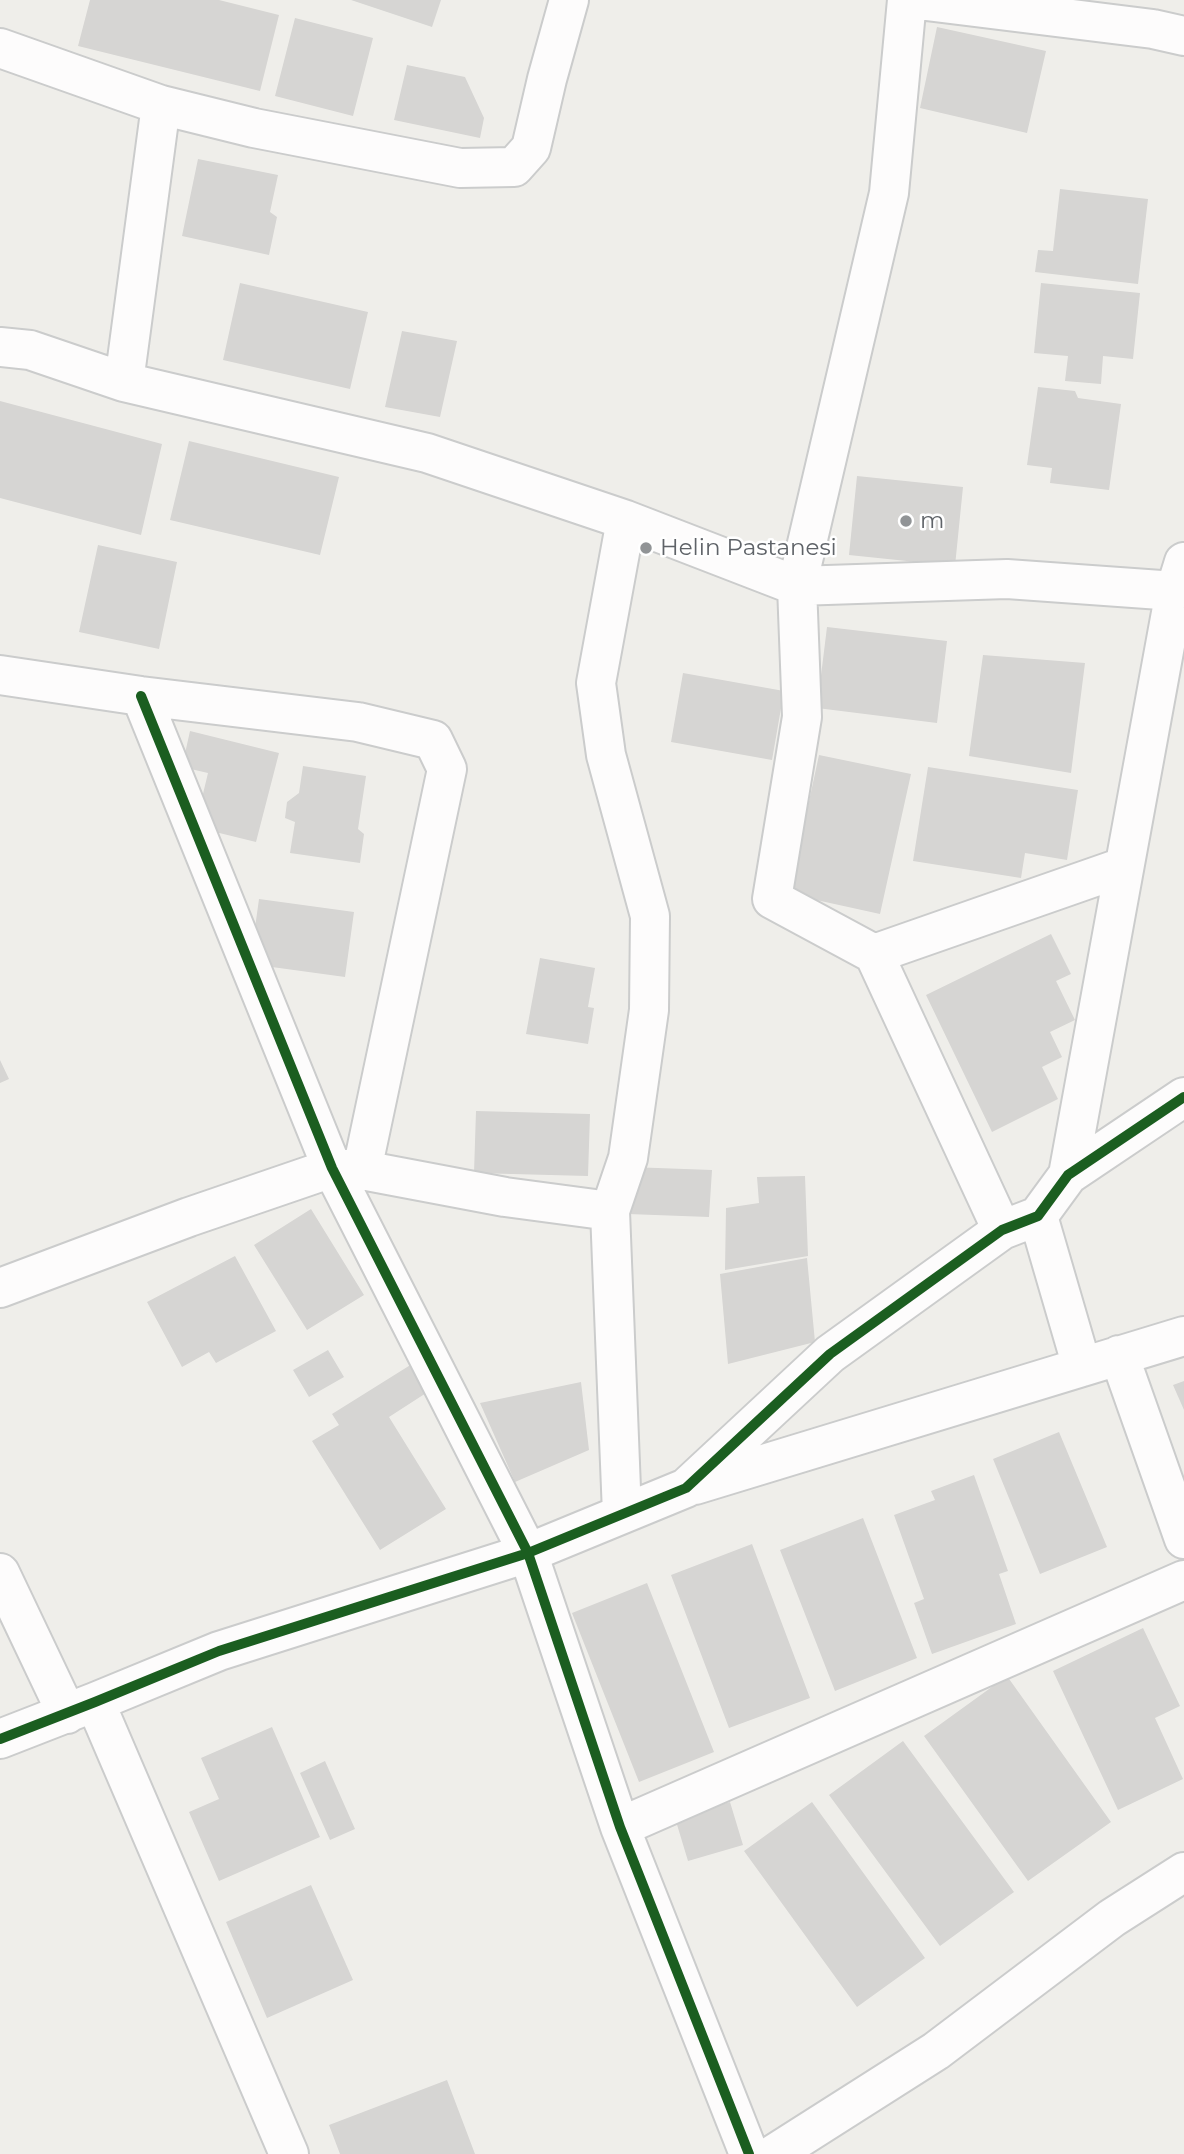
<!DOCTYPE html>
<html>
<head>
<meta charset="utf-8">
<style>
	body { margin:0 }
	canvas { display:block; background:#efeeea }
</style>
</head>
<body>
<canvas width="1184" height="2154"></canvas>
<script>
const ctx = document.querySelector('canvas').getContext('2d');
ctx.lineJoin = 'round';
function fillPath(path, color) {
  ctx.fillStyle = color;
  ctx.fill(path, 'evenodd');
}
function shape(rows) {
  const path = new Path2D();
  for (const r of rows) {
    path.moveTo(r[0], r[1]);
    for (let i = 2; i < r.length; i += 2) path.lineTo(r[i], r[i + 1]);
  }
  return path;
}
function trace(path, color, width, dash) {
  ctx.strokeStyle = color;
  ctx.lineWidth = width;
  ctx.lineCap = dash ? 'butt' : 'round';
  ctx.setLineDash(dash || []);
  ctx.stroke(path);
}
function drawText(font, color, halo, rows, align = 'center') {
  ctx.font = font + ' Montserrat,sans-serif';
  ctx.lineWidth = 5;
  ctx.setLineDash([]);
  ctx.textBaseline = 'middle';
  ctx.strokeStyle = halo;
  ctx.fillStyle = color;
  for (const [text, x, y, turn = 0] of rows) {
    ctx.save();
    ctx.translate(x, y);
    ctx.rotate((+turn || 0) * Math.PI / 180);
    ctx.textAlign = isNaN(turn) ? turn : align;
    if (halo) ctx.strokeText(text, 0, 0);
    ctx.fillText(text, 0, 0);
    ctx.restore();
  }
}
const building = shape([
	[90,0,219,0,279,15,260,91,78,46],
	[351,0,441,0,432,27],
	[295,18,373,38,353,116,275,96],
	[937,27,1046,51,1027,133,920,108],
	[407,65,465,77,484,118,480,138,394,120],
	[198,159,278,175,270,212,277,217,269,255,182,236],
	[1060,189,1148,199,1138,284,1035,272,1038,250,1053,251],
	[240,283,368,312,350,389,223,360],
	[1041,283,1140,293,1133,359,1103,356,1101,384,1065,381,1068,356,1034,353],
	[402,331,457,341,440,417,385,407],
	[1038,387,1075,391,1078,398,1121,404,1109,490,1050,483,1052,468,1027,465],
	[0,401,162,444,141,535,0,498],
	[189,441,339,477,320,555,170,520],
	[857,476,963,487,955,566,849,555],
	[98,545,177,562,159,649,79,632],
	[827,627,947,641,937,723,817,708],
	[983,655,1085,663,1071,773,969,756],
	[683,673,784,691,772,760,671,742],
	[190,731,279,753,256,842,195,827,208,773,182,767],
	[819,755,911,774,880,914,789,894],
	[303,766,366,776,358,829,364,834,360,863,290,853,295,822,285,818,287,802,299,793],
	[928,767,1078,790,1067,860,1025,853,1021,878,913,861],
	[259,899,354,912,345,977,250,964],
	[1051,934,1071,974,1056,981,1075,1020,1050,1032,1062,1057,1042,1067,1058,1099,992,1132,926,995],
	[540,958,595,968,588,1007,594,1008,588,1044,526,1034],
	[0,1060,9,1079,0,1083],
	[476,1111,590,1114,588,1176,474,1173],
	[630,1167,712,1170,709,1217,628,1214],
	[805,1176,808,1256,725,1270,726,1208,759,1203,757,1177],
	[311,1209,364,1295,307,1330,254,1245],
	[235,1256,276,1331,216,1363,209,1352,182,1367,147,1302],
	[807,1258,815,1342,728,1364,720,1274],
	[328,1350,344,1377,309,1397,293,1370],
	[420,1359,437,1386,389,1417,446,1509,380,1550,312,1441,339,1425,332,1414],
	[1184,1381,1184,1410,1173,1385],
	[581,1382,589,1450,515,1482,480,1403],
	[1059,1432,1107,1547,1040,1574,993,1459],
	[974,1475,1008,1571,999,1574,1016,1624,932,1654,914,1603,924,1599,894,1515,935,1500,931,1491],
	[863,1518,917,1658,835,1691,780,1550],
	[752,1544,810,1698,729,1728,671,1575],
	[647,1583,714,1752,639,1782,572,1613],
	[1143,1628,1180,1706,1155,1718,1183,1779,1118,1810,1053,1671],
	[1007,1676,1111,1822,1028,1881,924,1736],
	[272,1727,320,1837,219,1881,189,1812,219,1799,201,1758],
	[903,1741,1014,1892,940,1946,829,1795],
	[325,1761,355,1829,330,1840,300,1773],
	[730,1802,743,1845,688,1861,675,1818],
	[812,1802,925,1958,857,2007,744,1851],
	[311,1885,353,1980,267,2018,226,1922],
	[447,2080,475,2154,340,2154,329,2125]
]);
const minor = shape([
	[907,0,889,193,797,586,802,717,772,899,874,954,1002,1230],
	[918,0,1153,29,1184,36],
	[0,48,161,105,254,128,460,168,514,167,531,148,547,79,569,0],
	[0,347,30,350,124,382,427,453,626,520,797,586,1007,579,1175,591],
	[124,382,161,105],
	[0,675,141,696,358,722,433,740,447,769,362,1170],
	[141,696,332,1168,528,1553,620,1827,749,2154],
	[874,954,1123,867],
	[1068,1175,1175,591,1184,562],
	[1038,1216,1082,1367],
	[0,1288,189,1217,332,1168,362,1170,505,1197,610,1211],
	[1119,1355,1184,1539],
	[695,1485,1184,1336],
	[622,1514,610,1211,628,1158,649,1010,650,916,606,755,596,683,626,520],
	[0,1573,67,1714],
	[95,1702,289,2154],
	[0,1739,95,1702,219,1651,528,1553,686,1488,830,1354,1002,1230,1038,1216,1068,1175,1184,1097],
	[620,1827,1184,1580],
	[774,2154,936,2051,1112,1918,1184,1872]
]);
const cycleway = shape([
	[141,696,332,1168,528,1553,620,1827,749,2154],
	[0,1739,95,1702,219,1651,528,1553,686,1488,830,1354,1002,1230,1038,1216,1068,1175,1184,1097]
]);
const markers = [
	[906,521,7,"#919496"],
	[646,548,7,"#919496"]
];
const poiNames = [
	["m",920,521],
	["Helin Pastanesi",660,548]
];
fillPath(building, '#d6d5d3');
trace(minor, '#cbcccc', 42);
trace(minor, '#fdfcfc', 38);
trace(cycleway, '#1b5e20', 10);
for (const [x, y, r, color] of markers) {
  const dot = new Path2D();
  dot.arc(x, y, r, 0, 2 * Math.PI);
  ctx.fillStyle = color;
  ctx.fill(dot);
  trace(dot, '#fff', 2.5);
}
drawText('23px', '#5f6368', '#fff', poiNames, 'left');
</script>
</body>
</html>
